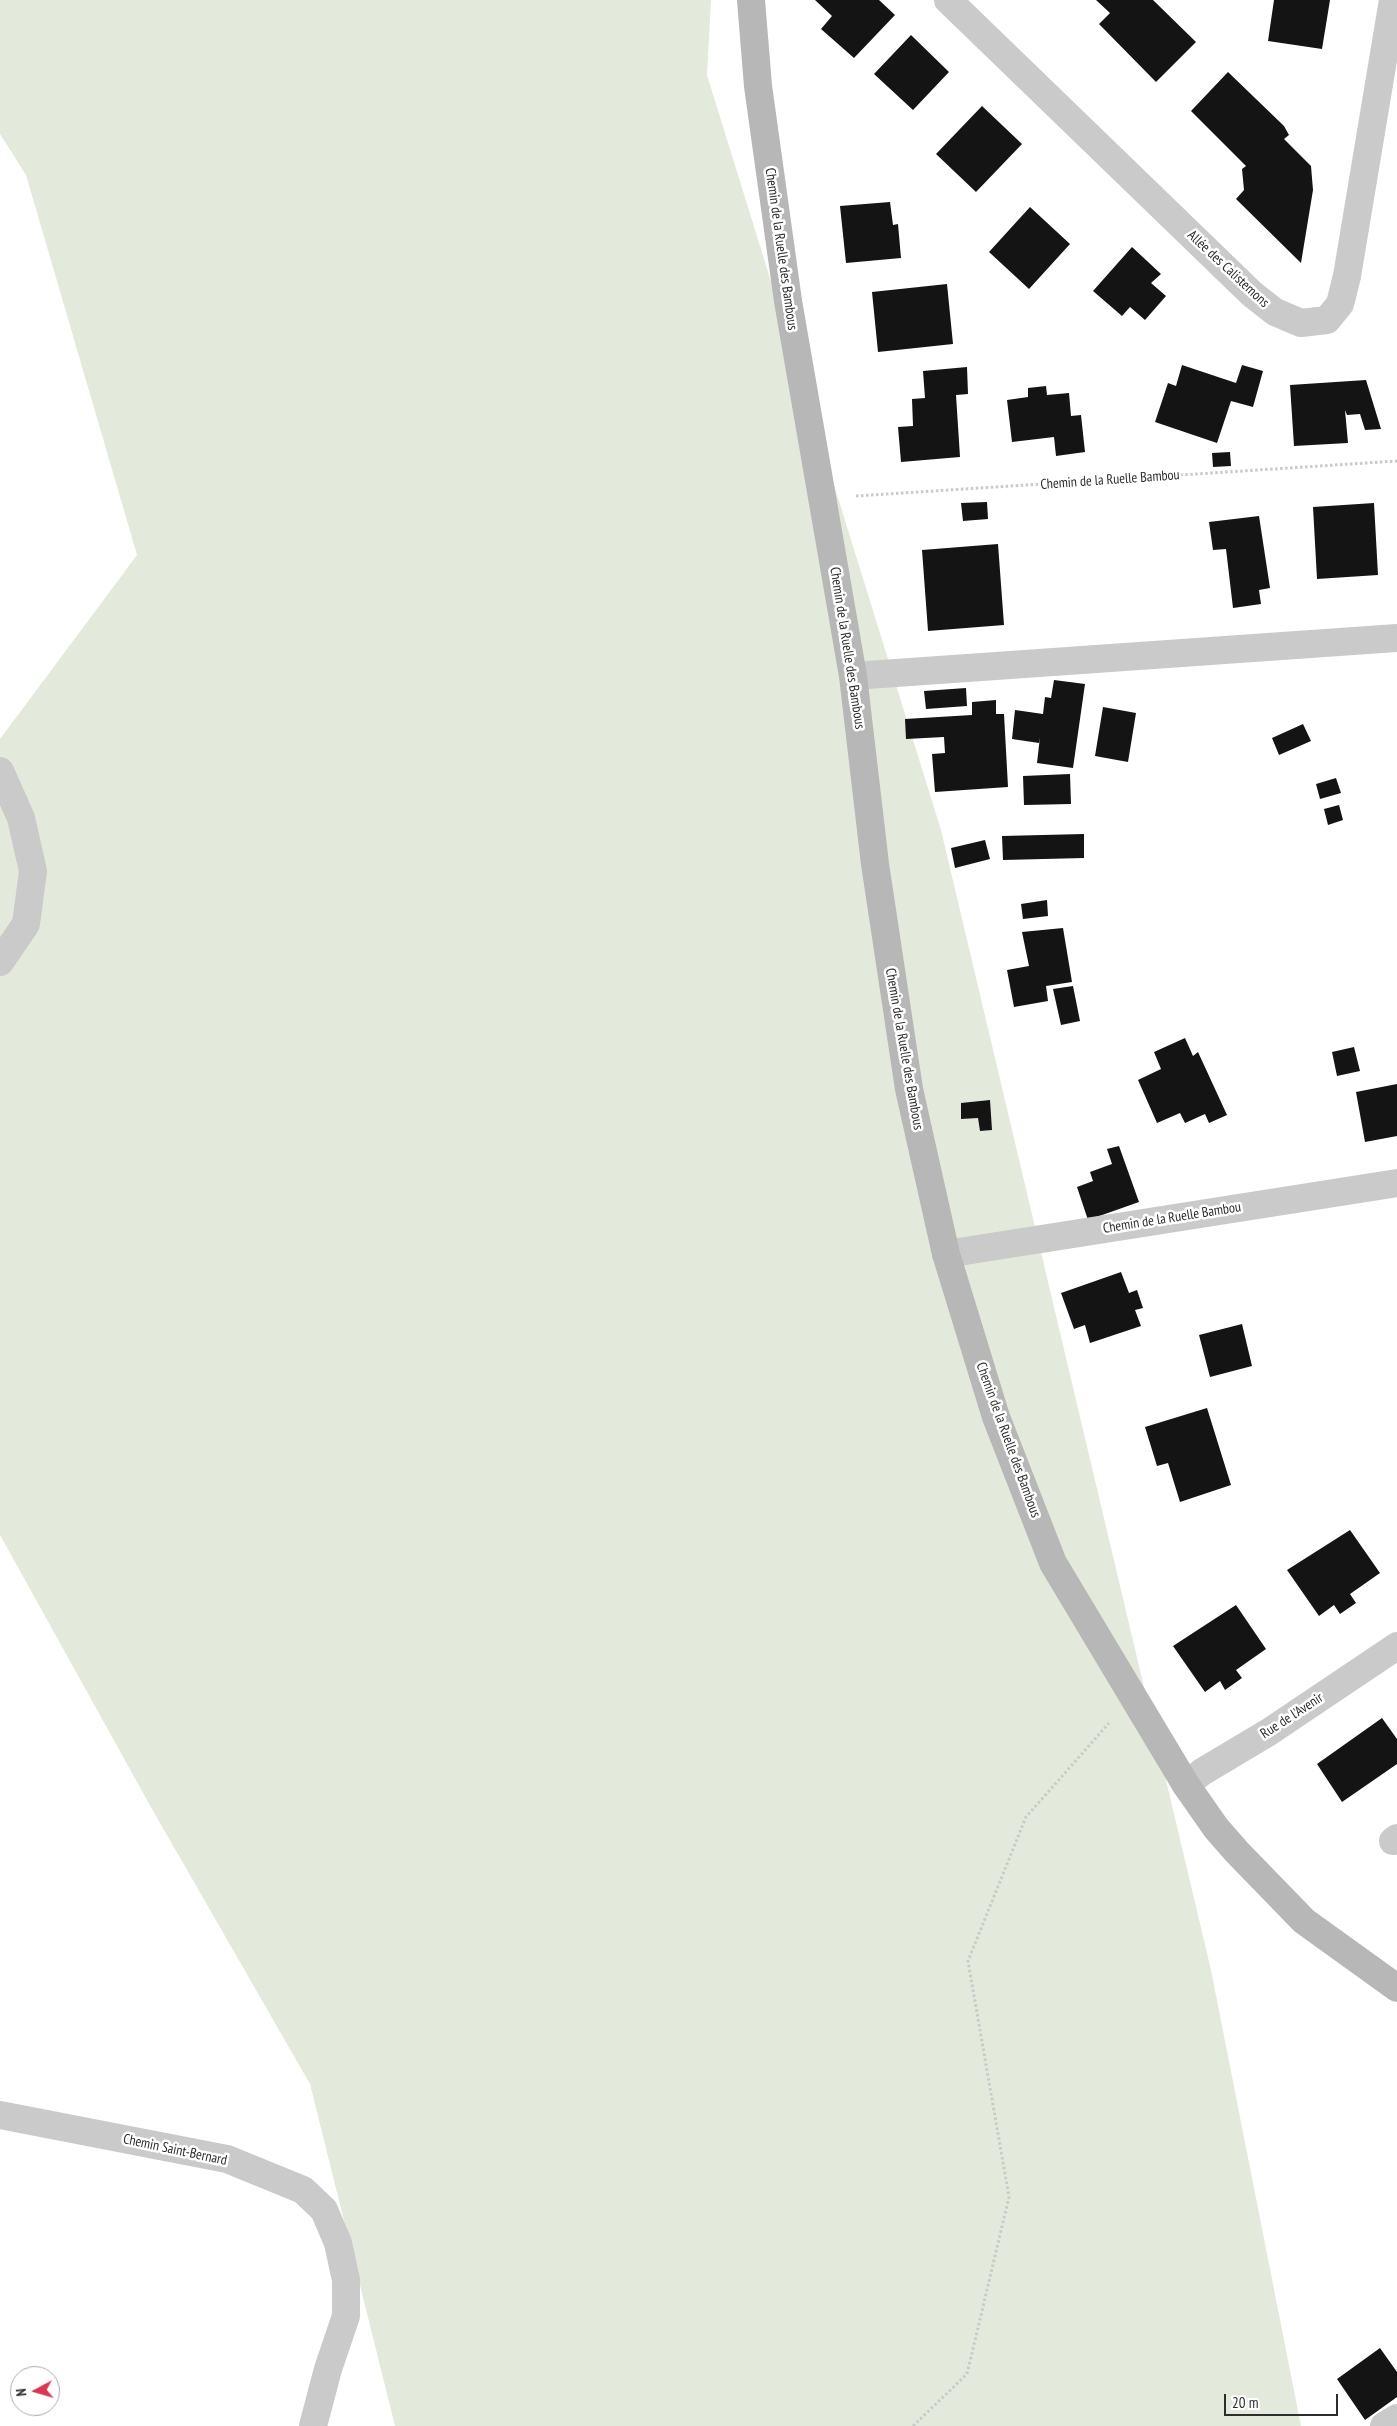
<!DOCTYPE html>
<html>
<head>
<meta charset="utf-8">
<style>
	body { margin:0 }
	#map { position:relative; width:1397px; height:2426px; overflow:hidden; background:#fff; font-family:"PT Sans Narrow",sans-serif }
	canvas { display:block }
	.north { position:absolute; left:10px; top:2366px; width:50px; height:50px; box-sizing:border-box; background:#fff; border:1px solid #ababab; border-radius:50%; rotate:264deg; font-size:14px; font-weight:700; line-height:20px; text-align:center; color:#2d2d2d }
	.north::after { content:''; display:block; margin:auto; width:18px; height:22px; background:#db3754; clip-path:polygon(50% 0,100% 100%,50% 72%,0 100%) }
	.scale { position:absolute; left:1224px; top:2394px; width:114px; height:22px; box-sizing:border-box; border:2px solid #2d2d2d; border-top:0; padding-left:6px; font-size:15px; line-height:18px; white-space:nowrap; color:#2d2d2d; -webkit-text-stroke:4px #fff; paint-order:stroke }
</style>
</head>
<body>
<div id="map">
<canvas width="1397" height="2426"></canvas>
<div class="north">N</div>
<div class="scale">20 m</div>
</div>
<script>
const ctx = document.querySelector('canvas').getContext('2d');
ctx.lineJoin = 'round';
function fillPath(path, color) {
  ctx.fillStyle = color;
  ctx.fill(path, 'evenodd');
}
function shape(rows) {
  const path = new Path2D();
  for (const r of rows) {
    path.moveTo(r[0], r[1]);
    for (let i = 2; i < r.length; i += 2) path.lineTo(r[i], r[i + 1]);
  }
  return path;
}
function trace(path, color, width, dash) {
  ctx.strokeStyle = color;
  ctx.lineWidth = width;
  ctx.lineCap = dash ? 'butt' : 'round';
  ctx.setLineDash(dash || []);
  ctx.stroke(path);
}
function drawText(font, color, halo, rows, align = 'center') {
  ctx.font = font + ' "PT Sans Narrow",sans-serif';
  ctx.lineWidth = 5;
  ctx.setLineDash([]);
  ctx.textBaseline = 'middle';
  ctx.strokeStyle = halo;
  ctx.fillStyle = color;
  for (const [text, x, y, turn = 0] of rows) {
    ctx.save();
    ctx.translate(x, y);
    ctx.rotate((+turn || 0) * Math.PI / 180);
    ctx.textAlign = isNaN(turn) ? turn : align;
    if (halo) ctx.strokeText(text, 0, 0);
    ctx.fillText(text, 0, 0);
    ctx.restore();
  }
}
const green = shape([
	[0,0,711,0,707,75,941,830,1211,1970,1301,2426,395,2426,310,2084,152,1809,0,1535,0,739,137,555,26,175,0,134]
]);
const building = shape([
	[815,0,879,0,895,15,854,58,821,29,832,16],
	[1096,0,1153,0,1196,42,1156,82,1099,24,1110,13],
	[1274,0,1330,0,1322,49,1268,41],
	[911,35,949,72,913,110,874,74],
	[1228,72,1284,126,1289,135,1284,139,1311,166,1313,190,1301,263,1236,199,1244,190,1242,169,1246,166,1191,111],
	[982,106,1022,144,976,192,936,154],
	[890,202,893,225,898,224,901,258,846,263,840,206],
	[1030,207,1070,244,1029,289,989,252],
	[1132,247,1161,274,1151,283,1166,296,1145,320,1130,307,1122,316,1093,291],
	[947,284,953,344,878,352,872,292],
	[1182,365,1236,383,1242,365,1263,371,1253,407,1231,401,1217,443,1155,422,1168,383,1176,386],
	[967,367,968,394,956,395,960,457,901,462,898,427,913,426,912,399,925,398,923,371],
	[1366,380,1381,429,1365,430,1360,414,1347,415,1345,410,1348,443,1294,446,1290,385],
	[1046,386,1047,395,1069,393,1071,416,1081,415,1085,452,1056,456,1054,437,1012,442,1007,400,1028,397,1028,388],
	[1230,452,1231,466,1213,467,1212,453],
	[987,502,988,519,963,521,961,503],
	[1374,503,1378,575,1317,579,1313,507],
	[1259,516,1270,588,1259,590,1261,604,1233,608,1226,549,1213,550,1209,522],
	[998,544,1004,625,928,631,922,550],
	[1054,680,1085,684,1073,768,1037,763,1040,737,1039,743,1012,739,1015,710,1043,714,1045,697,1051,698],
	[966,688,967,706,926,709,924,691],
	[996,700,996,714,1004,714,1008,787,935,792,932,754,945,753,944,737,906,739,905,719,972,715,972,702],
	[1103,707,1136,713,1128,762,1095,756],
	[1303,724,1311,741,1279,755,1272,738],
	[1070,774,1071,804,1024,805,1023,776],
	[1336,778,1341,793,1320,799,1316,784],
	[1339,805,1343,820,1328,825,1324,809],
	[1084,834,1084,858,1003,860,1002,836],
	[985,840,990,859,955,868,951,848],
	[1047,900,1048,916,1023,919,1021,904],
	[1063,928,1072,982,1046,986,1048,1001,1014,1007,1007,970,1029,966,1022,932],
	[1073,986,1080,1021,1061,1025,1053,989],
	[1185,1038,1193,1056,1198,1052,1227,1115,1209,1123,1205,1114,1185,1123,1180,1113,1157,1123,1138,1080,1161,1069,1154,1052],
	[1354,1047,1360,1071,1337,1076,1332,1052],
	[1397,1084,1397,1136,1365,1142,1356,1092],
	[990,1100,992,1130,980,1131,978,1118,961,1119,961,1103],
	[1119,1146,1139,1202,1088,1220,1077,1187,1093,1181,1090,1172,1112,1164,1107,1149],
	[1121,1272,1129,1293,1137,1290,1143,1308,1135,1310,1141,1326,1090,1343,1085,1325,1074,1329,1061,1293],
	[1242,1324,1252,1366,1210,1377,1199,1335],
	[1207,1408,1231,1485,1180,1502,1168,1463,1157,1466,1145,1427],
	[1350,1530,1380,1573,1350,1594,1356,1603,1340,1614,1334,1605,1319,1616,1287,1570],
	[1236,1605,1266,1649,1236,1670,1242,1678,1225,1690,1220,1681,1205,1692,1173,1646],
	[1382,1718,1397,1739,1397,1764,1342,1802,1317,1764],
	[1380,2348,1397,2372,1397,2397,1365,2420,1337,2379]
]);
const path = shape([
	[856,496,1397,461],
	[913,2426,967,2374,1009,2197,968,1961,1026,1817,1109,1723]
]);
const street = shape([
	[948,0,1252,294,1275,312,1301,323,1327,320,1340,304,1347,276,1393,0],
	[853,676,1397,638],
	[0,771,21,818,33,871,26,924,0,962],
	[946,1254,1397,1183],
	[1186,1785,1202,1772,1269,1732,1397,1646],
	[1393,1841,1397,1838],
	[0,2115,227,2159,303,2190,324,2210,338,2243,346,2280,346,2316,328,2369,313,2426],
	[1384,2426,1397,2418]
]);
const secondary = shape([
	[751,0,758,86,788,301,853,676,875,864,909,1089,946,1254,996,1417,1053,1563,1186,1785,1216,1828,1237,1852,1304,1921,1397,1988]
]);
const streetNames = [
	["Chemin de la Ruelle des Bambous",781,249,82],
	["Allée des Calistemons",1228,269,43],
	["Chemin de la Ruelle Bambou",1110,480,-4],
	["Chemin de la Ruelle des Bambous",847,648,81],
	["Chemin de la Ruelle des Bambous",904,1049,80],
	["Chemin de la Ruelle Bambou",1172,1218,-9],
	["Chemin de la Ruelle des Bambous",1008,1440,70],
	["Rue de l'Avenir",1292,1716,-33],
	["Chemin Saint-Bernard",175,2150,12]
];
fillPath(green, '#e4eadb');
fillPath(building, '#141414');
trace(path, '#cacaca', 3, [2.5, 2.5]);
trace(street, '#cacaca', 28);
trace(secondary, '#b7b7b7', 28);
drawText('14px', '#2d2d2d', '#fff', streetNames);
</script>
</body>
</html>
